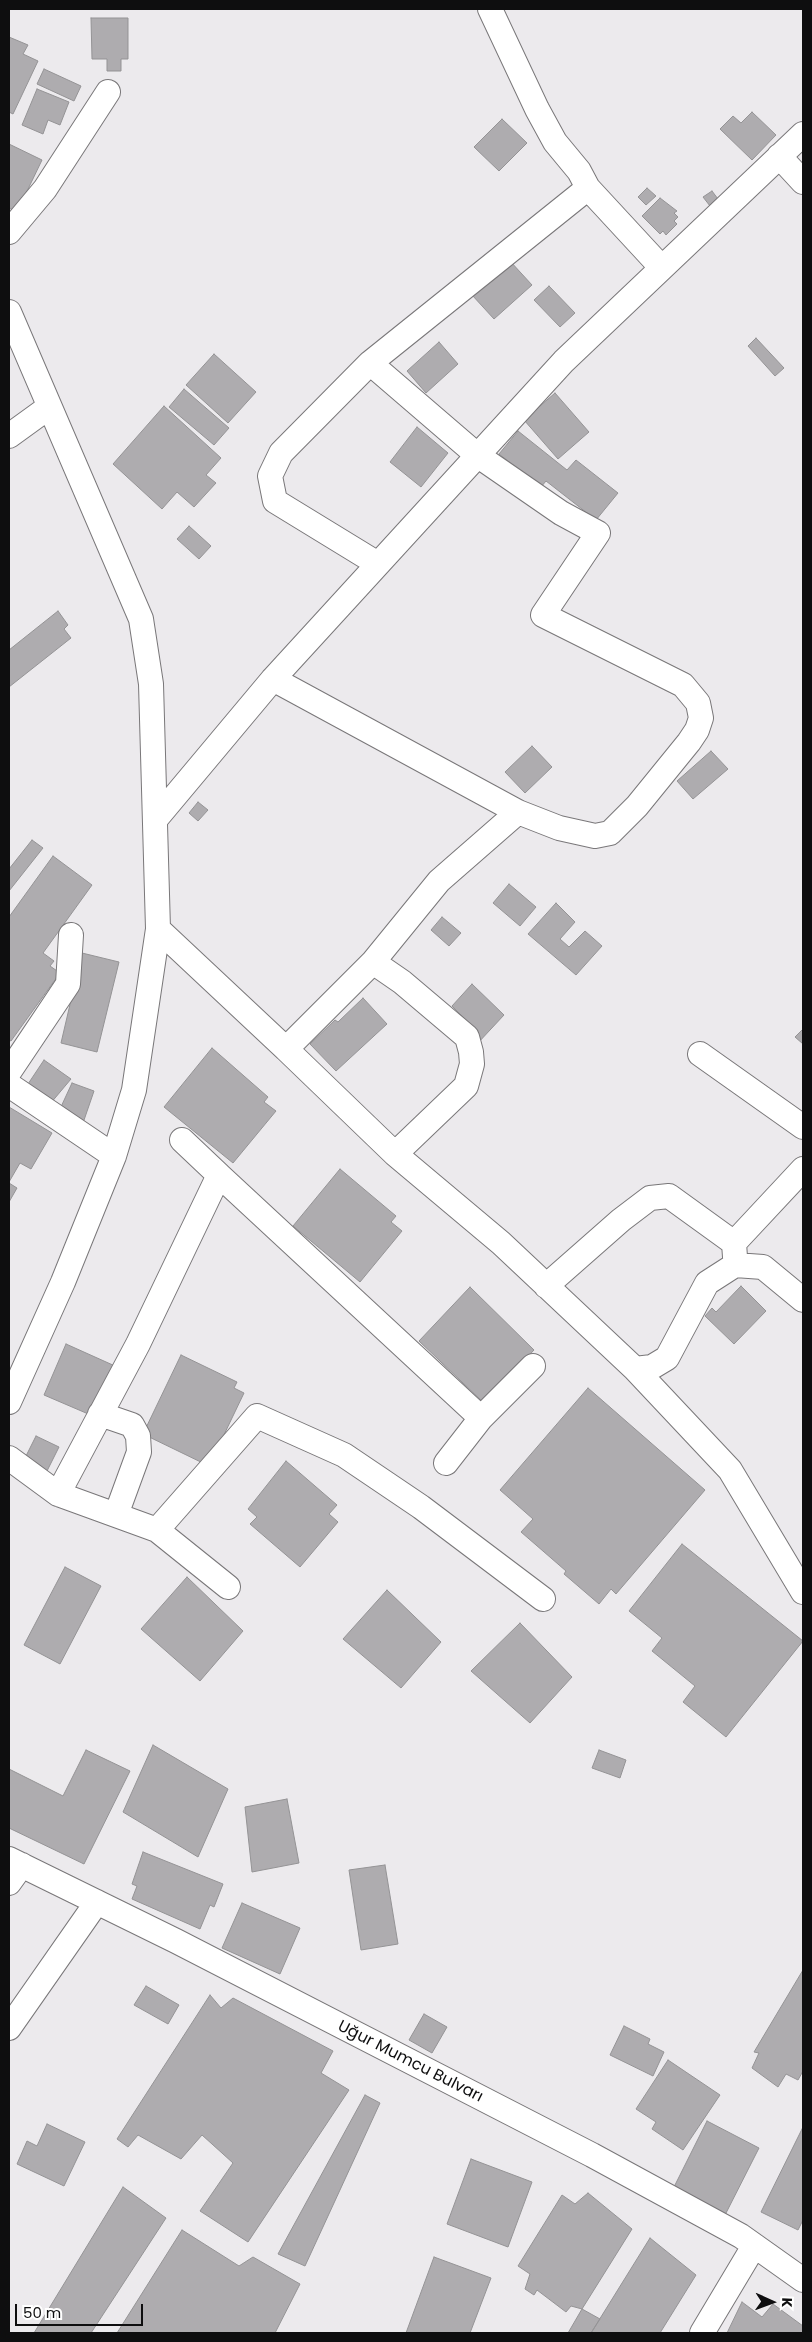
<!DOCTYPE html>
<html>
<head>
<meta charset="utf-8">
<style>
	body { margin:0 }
	#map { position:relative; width:812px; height:2342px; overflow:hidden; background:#eceaed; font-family:Poppins,sans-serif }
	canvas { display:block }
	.frame { position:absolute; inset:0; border:10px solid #0e0e0f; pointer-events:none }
	.north { position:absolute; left:747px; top:2277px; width:50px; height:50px; -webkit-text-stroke:4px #fff; paint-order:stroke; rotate:92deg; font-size:14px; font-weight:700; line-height:20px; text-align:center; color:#0e0e0f }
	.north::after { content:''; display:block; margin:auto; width:18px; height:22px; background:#0e0e0f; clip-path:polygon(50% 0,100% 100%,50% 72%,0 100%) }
	.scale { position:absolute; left:15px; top:2304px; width:128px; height:22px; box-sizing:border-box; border:2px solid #0e0e0f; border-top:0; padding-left:6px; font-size:15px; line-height:18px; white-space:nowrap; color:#0e0e0f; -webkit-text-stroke:4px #fff; paint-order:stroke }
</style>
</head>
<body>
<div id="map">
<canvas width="812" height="2342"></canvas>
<div class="frame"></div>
<div class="north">K</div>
<div class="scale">50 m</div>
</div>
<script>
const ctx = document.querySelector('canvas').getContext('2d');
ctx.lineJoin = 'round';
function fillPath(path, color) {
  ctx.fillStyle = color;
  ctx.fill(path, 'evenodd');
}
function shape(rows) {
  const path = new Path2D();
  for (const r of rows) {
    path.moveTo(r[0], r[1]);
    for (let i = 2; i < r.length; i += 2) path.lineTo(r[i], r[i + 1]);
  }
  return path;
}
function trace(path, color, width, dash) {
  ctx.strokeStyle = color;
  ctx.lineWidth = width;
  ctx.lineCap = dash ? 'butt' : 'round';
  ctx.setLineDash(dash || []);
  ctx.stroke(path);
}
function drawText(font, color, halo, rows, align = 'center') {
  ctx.font = font + ' Poppins,sans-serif';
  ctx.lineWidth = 4;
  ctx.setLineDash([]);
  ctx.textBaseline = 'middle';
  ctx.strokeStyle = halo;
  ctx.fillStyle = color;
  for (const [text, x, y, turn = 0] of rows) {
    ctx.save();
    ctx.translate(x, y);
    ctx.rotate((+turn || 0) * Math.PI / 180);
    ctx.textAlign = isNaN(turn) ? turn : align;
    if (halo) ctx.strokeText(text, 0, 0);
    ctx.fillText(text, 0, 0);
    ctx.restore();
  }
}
const building = shape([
	[91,18,128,18,128,59,121,59,121,71,107,71,107,59,92,59,91,18],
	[9,37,28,45,23,54,38,61,13,114,9,112,9,37],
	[44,69,81,86,74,101,37,84,44,69],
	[37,89,69,102,60,125,48,120,43,134,22,125,37,89],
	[752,112,776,135,752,160,720,129,733,116,741,123,752,112],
	[502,119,527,143,499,171,474,147,502,119],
	[9,144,42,160,17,212,9,208,9,144],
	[647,188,656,196,646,205,638,197,647,188],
	[712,191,718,199,710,206,703,197,712,191],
	[660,198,677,211,674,213,678,217,674,221,677,224,666,235,663,231,660,234,642,216,660,198],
	[510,261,532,285,494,319,472,295,510,261],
	[549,286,575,313,560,327,534,300,549,286],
	[756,338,784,368,775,376,748,346,756,338],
	[439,342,458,364,426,393,407,371,439,342],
	[214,354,256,392,228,423,186,385,214,354],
	[184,389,229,428,214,445,169,407,184,389],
	[555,393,589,432,558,459,524,420,555,393],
	[164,406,221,458,206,475,216,483,194,507,177,492,162,509,113,464,164,406],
	[417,427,448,453,421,487,390,462,417,427],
	[518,431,567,470,576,460,618,493,596,520,546,481,541,487,499,454,518,431],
	[189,526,211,546,199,559,177,539,189,526],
	[58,611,68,625,64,629,71,638,9,687,9,650,58,611],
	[532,746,552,767,525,793,505,772,532,746],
	[711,751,728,769,693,799,677,781,711,751],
	[198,802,208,810,198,821,189,813,198,802],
	[32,840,43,848,9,891,9,869,32,840],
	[53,856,92,885,43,953,54,961,50,966,60,973,11,1041,9,1040,9,917,53,856],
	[509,884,536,907,520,926,493,903,509,884],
	[556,903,575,922,560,939,569,947,585,931,602,946,576,975,528,934,556,903],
	[442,917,461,933,449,946,431,930,442,917],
	[82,953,119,962,97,1052,61,1043,82,953],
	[472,984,504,1015,477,1044,465,1033,472,1026,452,1006,472,984],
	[363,998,387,1024,336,1071,310,1044,335,1020,338,1022,363,998],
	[803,1029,803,1044,795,1037,803,1029],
	[212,1048,268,1097,264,1102,276,1111,233,1163,164,1107,212,1048],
	[44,1060,71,1079,50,1104,26,1087,44,1060],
	[72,1083,94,1091,83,1123,60,1109,72,1083],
	[9,1107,52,1133,31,1169,20,1163,9,1182,9,1107],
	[340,1169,396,1216,391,1222,402,1231,360,1282,293,1226,340,1169],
	[9,1183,17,1188,9,1202,9,1183],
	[741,1286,766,1311,734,1344,705,1316,712,1308,716,1312,741,1286],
	[470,1287,534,1350,484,1403,419,1341,470,1287],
	[66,1344,115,1366,93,1416,44,1395,66,1344],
	[181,1355,237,1382,234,1388,244,1393,209,1466,143,1434,181,1355],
	[588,1388,705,1490,616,1594,611,1589,599,1604,564,1574,566,1571,521,1532,533,1519,500,1490,588,1388],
	[36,1436,59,1447,46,1473,23,1462,36,1436],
	[286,1461,337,1505,329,1514,338,1522,300,1567,250,1524,257,1517,248,1509,286,1461],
	[682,1544,803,1641,726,1737,683,1702,695,1686,652,1651,662,1638,629,1611,682,1544],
	[65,1567,101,1586,60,1664,24,1645,65,1567],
	[187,1577,243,1631,200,1681,141,1629,187,1577],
	[387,1590,441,1642,401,1688,343,1639,387,1590],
	[520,1623,572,1677,530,1723,471,1671,520,1623],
	[153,1745,228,1789,198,1857,123,1812,153,1745],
	[86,1750,130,1771,84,1864,9,1828,9,1769,63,1796,86,1750],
	[599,1750,626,1760,620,1778,592,1768,599,1750],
	[287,1799,299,1863,252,1872,245,1807,287,1799],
	[143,1852,223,1884,214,1907,210,1905,200,1929,132,1899,137,1886,132,1884,143,1852],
	[385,1865,398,1944,361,1950,349,1870,385,1865],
	[242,1903,300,1928,280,1974,222,1948,242,1903],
	[803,1970,803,2071,798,2080,786,2074,778,2087,752,2068,759,2053,754,2052,803,1970],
	[146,1986,179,2005,168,2024,134,2005,146,1986],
	[210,1995,221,2008,233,1998,333,2051,321,2073,349,2090,248,2242,200,2211,233,2163,202,2135,181,2159,138,2135,128,2147,117,2139,210,1995],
	[424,2014,447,2027,432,2053,409,2040,424,2014],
	[624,2026,650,2039,648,2044,664,2052,653,2076,610,2055,624,2026],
	[668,2060,720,2095,683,2150,652,2129,656,2122,636,2109,668,2060],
	[365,2095,380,2103,305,2266,278,2254,365,2095],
	[707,2121,759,2148,724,2217,672,2191,707,2121],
	[47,2124,85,2142,64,2186,17,2164,27,2141,37,2146,47,2124],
	[803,2127,803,2220,798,2230,761,2212,803,2127],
	[471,2159,532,2182,508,2247,447,2224,471,2159],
	[123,2187,166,2218,91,2333,34,2333,123,2187],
	[588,2193,632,2229,582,2309,571,2306,566,2312,537,2290,534,2295,525,2289,530,2274,518,2266,562,2195,575,2204,588,2193],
	[182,2230,239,2266,253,2257,300,2284,275,2333,117,2333,182,2230],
	[650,2238,696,2275,660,2333,591,2333,650,2238],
	[434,2257,491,2278,470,2333,406,2333,434,2257],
	[742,2302,762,2317,773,2304,803,2326,803,2333,727,2333,742,2302],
	[582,2309,600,2319,591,2333,568,2333,582,2309]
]);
const minor = shape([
	[490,9,537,109,555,142,579,171,588,188,661,267],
	[779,156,803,182],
	[9,232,45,189,108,92],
	[9,312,141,619,151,684,158,929,134,1090,114,1156,63,1282,9,1402],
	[9,436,49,407],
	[378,564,275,501,270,476,281,453,370,363,588,188],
	[273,679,518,812,559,828,595,836,610,833,637,806,689,742,697,730,701,718,698,703,683,685,543,615,598,533,561,513,477,455,370,363],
	[155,820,273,679,564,361,803,134],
	[158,929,286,1049,373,962,439,881,518,812],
	[373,962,402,982,467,1037,471,1052,472,1064,466,1086,395,1154],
	[286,1049,395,1154,501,1243,635,1369,652,1367,667,1358,707,1283,735,1265,763,1267,803,1300],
	[700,1054,803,1127],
	[9,1072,68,984,71,935],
	[9,1085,114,1156],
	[182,1140,219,1175],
	[735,1257,734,1243,803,1169],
	[546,1286,621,1220,650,1198,669,1196,734,1243],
	[635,1369,730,1470,803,1592],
	[100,1414,132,1425,138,1436,139,1452,116,1515],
	[9,1458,58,1494,157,1530,257,1416,344,1455,421,1507,543,1599],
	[446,1463,481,1418,533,1366],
	[58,1494,138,1344,219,1175,481,1418],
	[157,1530,228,1587],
	[9,1859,176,1941,592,2155,741,2236,803,2280],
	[9,1883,22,1865],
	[9,2028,97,1902],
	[702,2333,754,2246]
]);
const streetNames = [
	["Uğur Mumcu Bulvarı",410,2062,27]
];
fillPath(building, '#aeacaf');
trace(building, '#949395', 1);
trace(minor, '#797779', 26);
trace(minor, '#fff', 24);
drawText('16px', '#0e0e0f', '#fff', streetNames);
</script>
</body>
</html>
